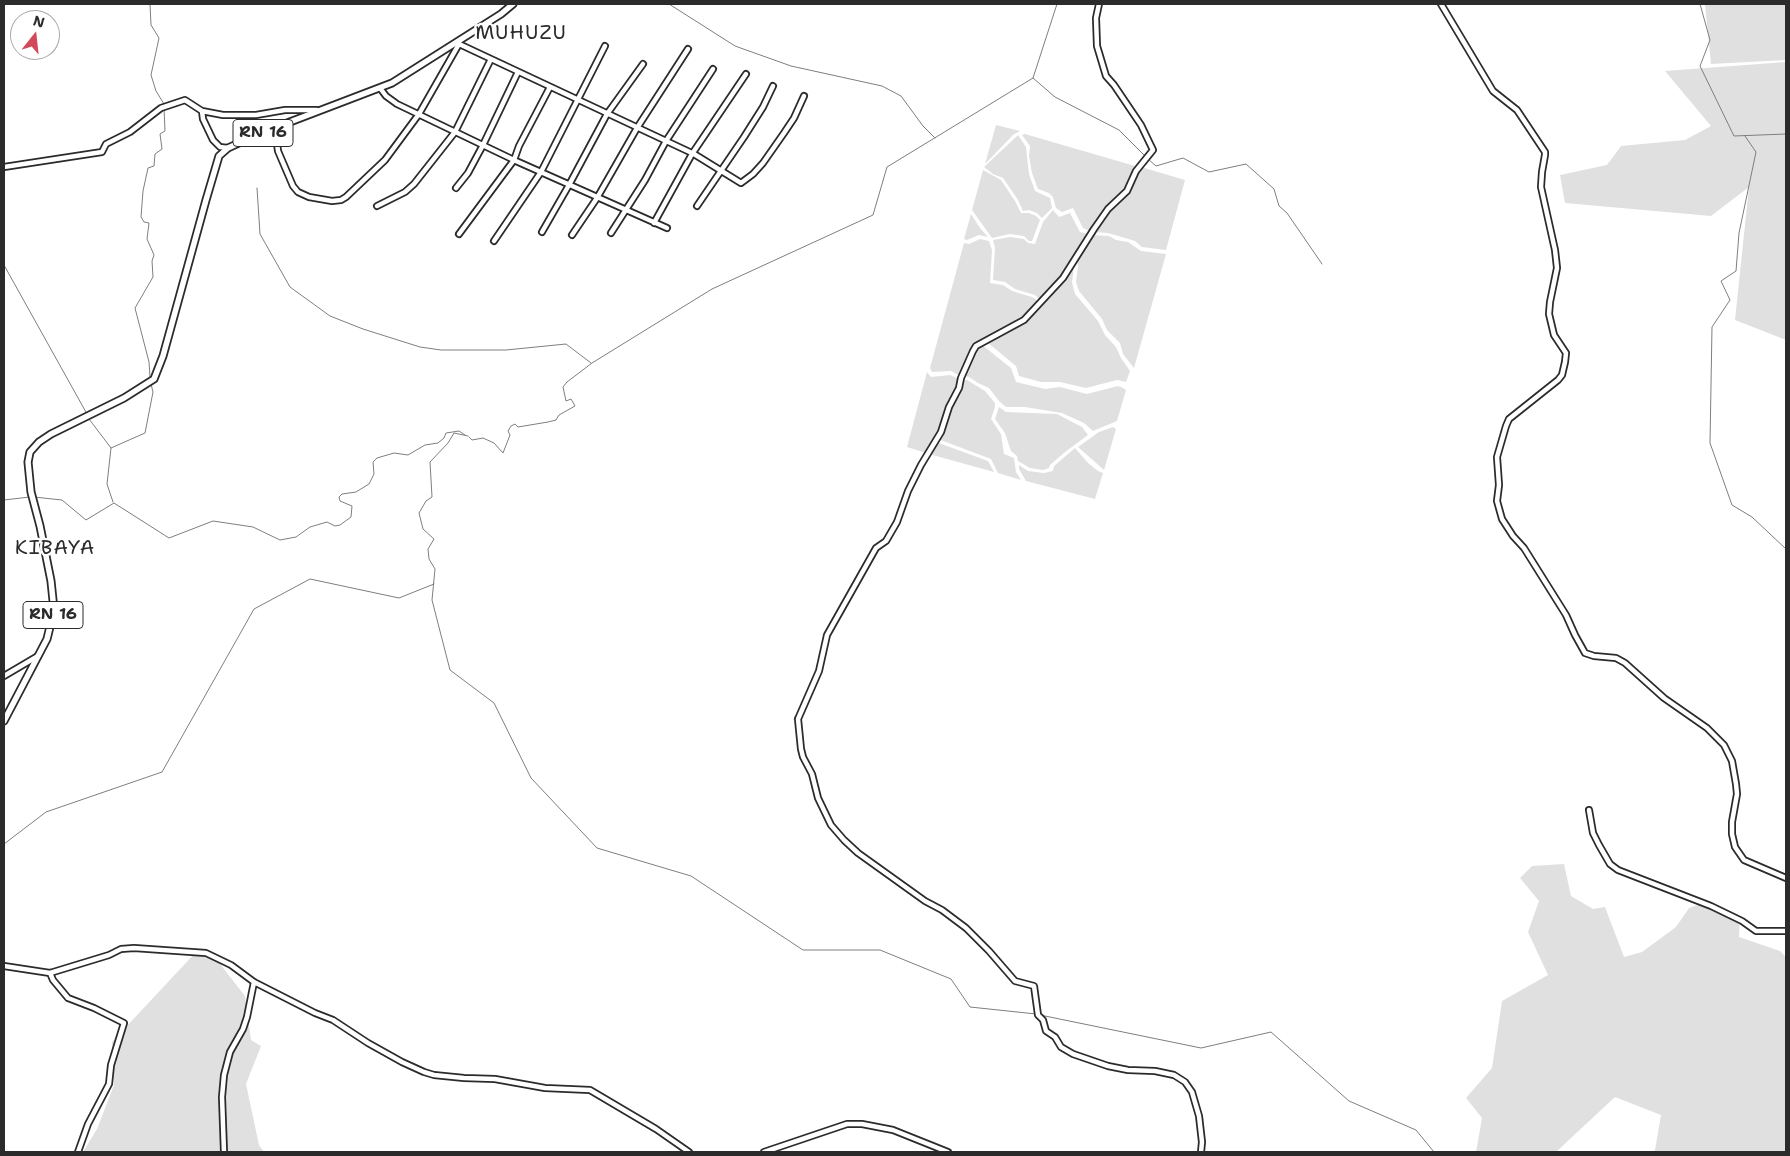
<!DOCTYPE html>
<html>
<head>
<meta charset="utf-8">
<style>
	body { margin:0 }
	#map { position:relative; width:1790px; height:1156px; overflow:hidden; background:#fff; font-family:"Shantell Sans",sans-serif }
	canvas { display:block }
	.frame { position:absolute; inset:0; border:5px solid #2b2b2b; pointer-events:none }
	.north { position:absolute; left:10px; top:10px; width:50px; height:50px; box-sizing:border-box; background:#fff; border:1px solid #aaa; border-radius:50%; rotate:16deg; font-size:14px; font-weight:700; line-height:20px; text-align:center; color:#2b2b2b }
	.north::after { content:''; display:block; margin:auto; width:18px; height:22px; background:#d1495b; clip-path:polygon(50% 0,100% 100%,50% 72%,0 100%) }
</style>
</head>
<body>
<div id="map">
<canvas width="1790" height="1156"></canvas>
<div class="frame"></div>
<div class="north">N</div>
</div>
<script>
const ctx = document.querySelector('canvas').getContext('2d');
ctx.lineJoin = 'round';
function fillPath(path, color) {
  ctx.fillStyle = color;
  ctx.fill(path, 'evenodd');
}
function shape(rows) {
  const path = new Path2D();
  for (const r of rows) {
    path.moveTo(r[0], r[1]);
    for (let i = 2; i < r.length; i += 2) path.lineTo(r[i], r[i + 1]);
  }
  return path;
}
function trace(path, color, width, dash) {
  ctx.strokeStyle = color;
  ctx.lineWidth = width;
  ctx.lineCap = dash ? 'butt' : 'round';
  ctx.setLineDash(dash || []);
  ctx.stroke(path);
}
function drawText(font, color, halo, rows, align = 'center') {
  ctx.font = font + ' "Shantell Sans",sans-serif';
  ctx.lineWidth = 4.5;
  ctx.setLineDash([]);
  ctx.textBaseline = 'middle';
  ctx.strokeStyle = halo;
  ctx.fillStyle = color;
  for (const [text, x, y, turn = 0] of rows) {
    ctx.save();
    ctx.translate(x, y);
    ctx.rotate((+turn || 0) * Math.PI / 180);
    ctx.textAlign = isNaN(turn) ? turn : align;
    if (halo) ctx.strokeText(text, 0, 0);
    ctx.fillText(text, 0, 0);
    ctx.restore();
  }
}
const green = shape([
	[1705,4,1785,4,1786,60,1711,64],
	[1786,62,1786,340,1735,320,1749,187,1711,216,1565,203,1560,175,1607,165,1621,146,1685,140,1711,126,1665,71],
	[996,125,1020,131,1013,135,985,164],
	[1025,134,1135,166,1128,179,1126,188,1089,231,1083,228,1073,208,1062,212,1056,208,1053,197,1049,193,1038,189,1032,173,1029,156,1030,146,1022,135],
	[1018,135,1026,147,1029,174,1035,191,1050,198,1052,208,1042,218,1037,213,1029,210,1023,211,1018,200,1003,178,993,174,984,167],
	[1141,167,1185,180,1166,250,1142,247,1135,241,1108,233,1094,232,1111,211,1131,190],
	[983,170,1001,180,1015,201,1021,213,1029,213,1036,216,1040,220,1032,241,1029,241,1024,236,1010,234,992,238,972,210],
	[1053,210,1059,217,1070,213,1080,232,1088,234,1066,271,1039,299,1035,295,1015,289,1005,282,993,280,995,248,993,240,1010,237,1024,239,1028,243,1035,244,1043,222],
	[971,214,980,228,988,237,979,235,967,240,964,239],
	[1091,235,1109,236,1116,240,1128,242,1141,251,1166,254,1134,368,1123,354,1120,343,1107,330,1102,319,1079,291,1076,282,1078,266,1077,257],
	[980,239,989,241,992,250,990,283,1003,285,1012,291,1032,297,1037,300,1024,320,973,347,960,376,951,371,932,372,930,368,964,243,969,244],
	[1074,267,1072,282,1075,294,1098,321,1105,335,1116,347,1121,358,1130,371,1126,382,1117,380,1086,388,1060,382,1041,382,1019,376,1016,366,988,343,1027,322,1068,276],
	[982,345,1011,368,1016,382,1045,389,1060,387,1087,394,1118,386,1123,388,1126,390,1117,421,1093,431,1084,423,1062,413,1025,407,1006,407,999,401,989,388,978,383,969,377,965,376,976,349],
	[927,372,931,377,950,375,959,379,957,388,947,407,940,429,926,453,907,447],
	[962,380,967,380,985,391,995,403,995,407,991,419,1001,434,1004,454,1014,458,1016,472,1021,480,998,473,991,459,938,439],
	[999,407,1006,412,1057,414,1082,427,1088,435,1065,452,1050,465,1049,468,1043,470,1030,468,1018,461,1017,456,1011,451,1005,433,995,419],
	[1113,427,1116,429,1104,470,1078,447,1099,432],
	[936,442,988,461,994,472,929,454],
	[1075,448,1088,463,1098,471,1103,473,1095,499,1026,481,1019,469,1019,465,1028,471,1044,473,1053,471,1054,466],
	[1564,864,1571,896,1593,909,1605,907,1624,957,1642,952,1676,927,1689,908,1706,902,1740,917,1739,937,1780,951,1786,957,1786,1152,1653,1152,1655,1150,1661,1115,1615,1097,1556,1152,1476,1152,1482,1118,1466,1098,1492,1068,1502,1001,1548,975,1528,932,1539,901,1520,878,1532,866],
	[196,952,213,955,245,996,251,1040,261,1046,246,1084,259,1145,264,1152,83,1152,97,1129,114,1085,112,1042]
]);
const stream = shape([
	[150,4,151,25,159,38,151,75,156,91,164,104],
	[669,4,735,46,791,66,882,86,901,96,923,126,935,138],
	[1700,4,1710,40,1700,66,1734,136,1786,134],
	[1033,78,1055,97,1119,130,1145,156],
	[1745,136,1756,152,1739,233,1736,271,1721,281,1730,300,1712,327,1710,443,1732,505,1752,517,1786,549],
	[1148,159,1156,166,1183,158,1209,172,1246,164,1274,189,1279,206,1287,213,1322,264],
	[257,188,260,234,290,287,330,316,363,329,420,347,441,350,506,350,566,344,591,363],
	[4,265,87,414],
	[150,377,149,362,135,308,153,277,152,261,154,255,147,239,149,223,144,222,141,217,143,191,148,168,154,166,155,154,162,149,160,134,165,131,164,108],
	[89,419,111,448,107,484,113,502],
	[468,436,454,433,448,443,430,462,432,497,426,501,419,513,423,529,434,539,428,549,429,559,435,569,432,600,450,670,494,703,531,778,597,848,691,876,803,950,880,950,951,979,970,1007,1036,1014],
	[469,437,472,440,483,438,494,443,503,453,510,435,508,431,511,426,515,424,518,427,548,422,556,420,559,415,575,406,571,399,566,401,563,387,567,382,592,363,712,289,873,215,887,167,1033,78,1057,4],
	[111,448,145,433,153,392,151,384],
	[34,497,62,500,86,520,114,503,169,538,213,521,253,527,280,540,296,537,310,527,327,522,335,526,340,525,351,517,352,506,340,501,339,497,342,494,356,492,369,484,374,474,373,462,377,458,394,453,408,455,425,445,438,443,444,438,446,433,459,431,465,435],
	[4,500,30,497],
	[4,844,46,812,162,772,254,609,310,579,399,598,434,584],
	[1040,1015,1201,1048,1271,1032,1349,1101,1416,1130,1434,1152]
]);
const minor = shape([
	[1441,4,1493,91,1517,110,1545,152,1545,155,1542,172,1541,187,1555,250,1557,268,1550,302,1549,314,1554,335,1566,353,1565,362,1562,375,1558,380,1509,419,1506,426,1497,457,1499,485,1497,501,1502,519,1513,536,1524,548,1566,615,1575,635,1585,653,1594,656,1616,658,1625,663,1664,698,1707,728,1724,745,1732,761,1736,784,1737,794,1732,822,1732,834,1735,847,1744,860,1786,878],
	[457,43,694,154,741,183,753,174,763,163,784,133,794,118,804,96],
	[380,88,386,96,397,104,516,161,667,228],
	[202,111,203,119,213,140,220,147,228,148],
	[275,128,278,151,293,186,298,192,309,197,332,201,341,200,346,197,385,160,419,114,459,44],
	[4,167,102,152,106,144,130,132,161,108,185,100,202,111,223,115,256,115,285,110,317,110],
	[456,188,468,173,483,145,518,72],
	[377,206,405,192,414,184,455,132,491,59],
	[697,206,744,137,763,107,773,86],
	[654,223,692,154,746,74],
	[542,232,569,185,607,114,643,64],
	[611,233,645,180,666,141,713,69],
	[459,234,514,160,519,146,550,87],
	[572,235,597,198,637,128,688,49],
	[494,241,541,172,605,46],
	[4,676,38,656],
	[798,719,819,671,827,635,876,548,886,541,897,522,908,491,921,465,941,432,949,407,959,388,961,378,973,351,976,346,1024,320,1063,278,1094,229,1108,209,1127,191,1136,171,1153,150,1141,125,1114,85,1106,76,1097,46,1096,18,1099,4],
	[798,719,801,749,803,757,812,774,818,798,831,825,844,840,858,853,925,901,942,910,966,928,989,951,1015,981,1034,986,1038,1015,1043,1020,1046,1031,1055,1037,1061,1047,1073,1054,1108,1066,1128,1070,1155,1071,1174,1075,1185,1082,1192,1092,1199,1116,1202,1142,1201,1152],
	[1589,810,1593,833,1599,845,1610,864,1618,870,1711,906,1742,921,1756,931,1786,931],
	[4,966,50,973,109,955,121,949,134,948,206,953,231,965,254,982,315,1013,333,1020,368,1043,402,1062,424,1072,434,1075,464,1078,495,1079,545,1088,590,1090,656,1129,689,1152],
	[50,973,53,980,68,998,94,1008,124,1023,111,1065,109,1084,88,1124,78,1152],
	[224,1152,222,1097,224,1075,230,1052,243,1029,247,1017,254,982],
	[764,1152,847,1124,862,1124,893,1130,948,1152]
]);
const major = shape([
	[4,721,47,639,54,610,51,581,40,526,31,492,28,462,30,452,39,442,51,434,124,398,154,379,163,356,206,200,219,156,228,148,261,133,392,83,501,14,513,4]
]);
const shields = [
	[263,133,60],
	[53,615,60]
];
const shieldNames = [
	["RN 16",263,133],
	["RN 16",53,615]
];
const quarterNames = [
	["MUHUZU",521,34],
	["KIBAYA",55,549]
];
fillPath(green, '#e0e0e0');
trace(stream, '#7e7e7e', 1);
trace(minor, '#2b2b2b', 8);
trace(major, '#2b2b2b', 9);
trace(minor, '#fff', 4.5);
trace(major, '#fff', 5.5);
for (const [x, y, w] of shields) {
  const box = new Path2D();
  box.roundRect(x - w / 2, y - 13.5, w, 27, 4);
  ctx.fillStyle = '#fff';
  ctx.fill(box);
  trace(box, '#2b2b2b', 1);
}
drawText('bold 16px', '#2b2b2b', null, shieldNames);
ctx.letterSpacing = '1px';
drawText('20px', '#2b2b2b', '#fff', quarterNames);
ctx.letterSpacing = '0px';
</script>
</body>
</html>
